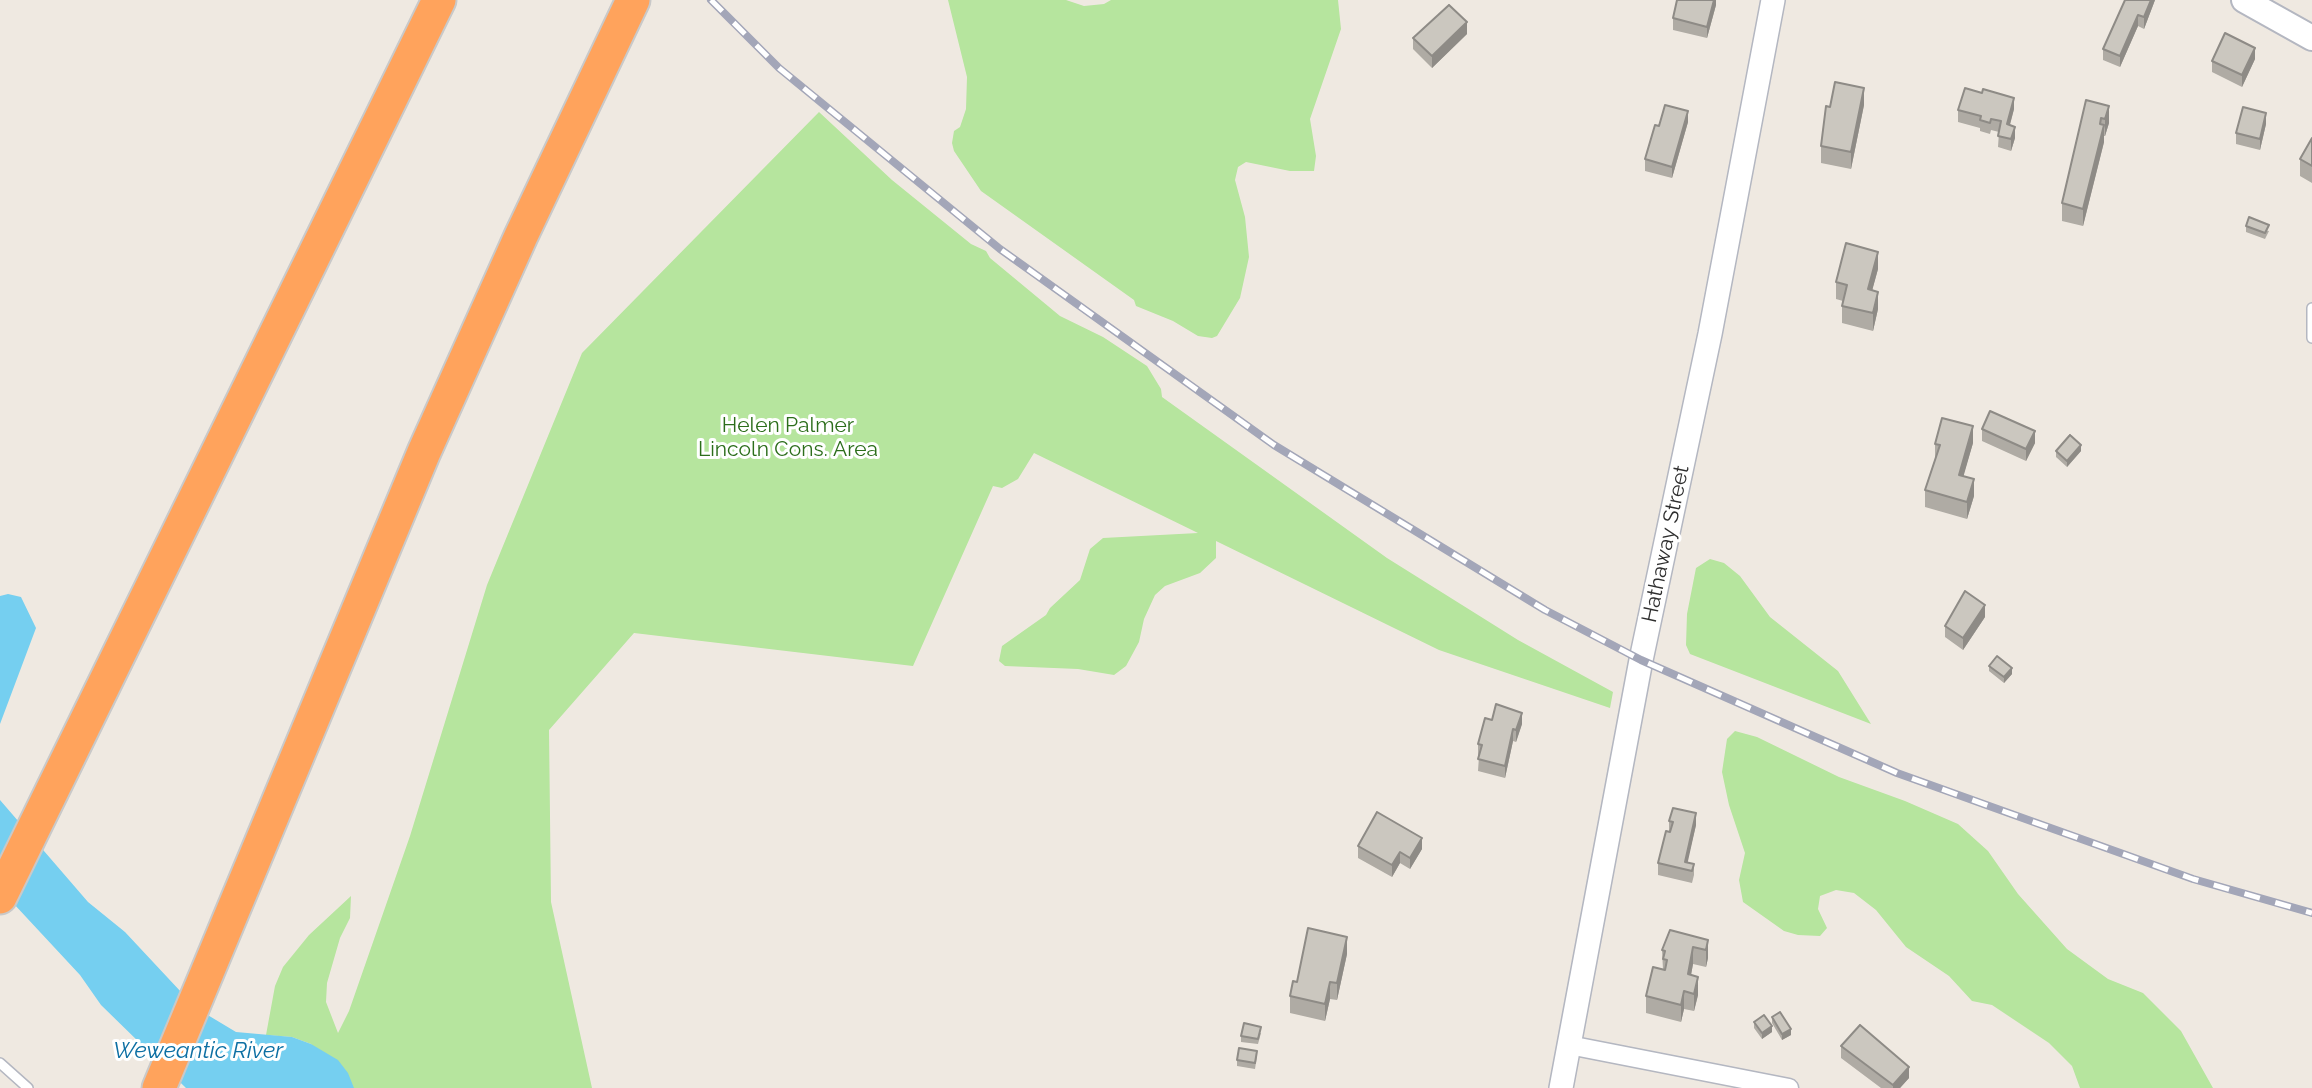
<!DOCTYPE html>
<html>
<head>
<meta charset="utf-8">
<style>
	body { margin:0 }
	canvas { display:block; background:#efe9e1 }
</style>
</head>
<body>
<canvas width="2312" height="1088"></canvas>
<script>
const ctx = document.querySelector('canvas').getContext('2d');
ctx.lineJoin = 'round';
function fillPath(path, color) {
  ctx.fillStyle = color;
  ctx.fill(path, 'evenodd');
}
function shape(rows) {
  const path = new Path2D();
  for (const r of rows) {
    path.moveTo(r[0], r[1]);
    for (let i = 2; i < r.length; i += 2) path.lineTo(r[i], r[i + 1]);
  }
  return path;
}
function trace(path, color, width, dash) {
  ctx.strokeStyle = color;
  ctx.lineWidth = width;
  ctx.lineCap = dash ? 'butt' : 'round';
  ctx.setLineDash(dash || []);
  ctx.stroke(path);
}
function drawText(font, color, halo, rows, align = 'center') {
  ctx.font = font + ' Raleway,sans-serif';
  ctx.lineWidth = 6;
  ctx.setLineDash([]);
  ctx.textBaseline = 'middle';
  ctx.strokeStyle = halo;
  ctx.fillStyle = color;
  for (const [text, x, y, turn = 0] of rows) {
    ctx.save();
    ctx.translate(x, y);
    ctx.rotate((+turn || 0) * Math.PI / 180);
    ctx.textAlign = isNaN(turn) ? turn : align;
    if (halo) ctx.strokeText(text, 0, 0);
    ctx.fillText(text, 0, 0);
    ctx.restore();
  }
}
const green = shape([
	[948,0,1066,0,1084,6,1104,4,1111,0,1338,0,1341,29,1310,119,1316,156,1314,171,1290,171,1246,162,1238,167,1235,180,1245,217,1249,257,1240,298,1217,336,1212,338,1198,336,1173,321,1136,306,1134,300,981,191,954,151,952,143,954,131,960,127,966,109,967,77],
	[819,112,892,180,971,244,986,251,990,258,1060,316,1103,337,1147,366,1161,389,1162,397,1387,558,1518,640,1613,692,1610,708,1439,650,1216,541,1216,558,1200,573,1165,586,1155,595,1144,619,1139,642,1126,666,1114,675,1078,669,1005,666,999,661,1002,646,1046,615,1050,608,1080,580,1090,549,1103,538,1198,533,1034,453,1018,479,1002,488,993,486,913,666,634,633,549,730,551,902,592,1088,344,1088,311,1044,292,1037,266,1035,275,986,283,967,309,935,351,896,350,918,340,938,327,983,326,1002,338,1033,349,1011,410,836,487,585,582,353],
	[1710,559,1724,563,1740,576,1770,617,1838,671,1871,724,1690,654,1686,645,1687,614,1696,568],
	[1735,731,1757,737,1839,777,1905,801,1958,824,1988,851,2018,894,2067,949,2108,979,2143,993,2181,1031,2213,1088,2080,1088,2072,1066,2049,1043,1992,1005,1972,1001,1949,976,1906,947,1876,910,1854,893,1836,890,1820,896,1818,909,1827,928,1820,936,1798,935,1784,931,1743,902,1739,880,1745,853,1729,805,1722,772,1727,739]
]);
const water = shape([
	[8,594,21,597,36,628,0,724,0,596],
	[0,800,88,902,125,932,196,1008,236,1032,292,1037,311,1044,338,1060,348,1073,354,1088,186,1088,101,1005,80,975,0,889]
]);
const service = shape([
	[2312,308,2312,338],
	[0,1063,28,1088]
]);
const minor = shape([
	[1569,1045,1789,1088]
]);
const tertiary = shape([
	[1561,1088,1641,660,1710,334,1773,0]
]);
const secondary = shape([
	[2244,0,2312,38]
]);
const motorway = shape([
	[0,897,439,0],
	[159,1088,424,452,521,236,633,0]
]);
const rail = shape([
	[711,0,779,68,1000,249,1274,445,1545,610,1641,660,1897,773,2193,879,2312,913]
]);
const wall = shape([
	[1716,0,1716,5,1707,38,1673,30,1673,18],
	[2125,0,2155,0,2144,29,2138,26,2120,67,2103,60,2103,49],
	[1467,34,1432,68,1413,49,1413,38],
	[2255,59,2242,87,2212,72,2212,61],
	[2086,100,2109,106,2109,123,2105,136,2104,136,2104,142,2083,226,2062,221,2062,203],
	[1864,105,1851,169,1821,163,1821,146,1830,107],
	[2014,109,2010,125,2015,138,2011,151,1998,147,1999,132,1991,130,1990,134,1980,131,1980,128,1958,122,1958,110],
	[1688,122,1672,178,1645,171,1645,159,1659,126],
	[2266,124,2260,150,2236,144,2236,133],
	[2312,138,2312,183,2300,176,2300,159],
	[2246,226,2269,231,2265,239,2246,232],
	[1878,269,1872,290,1878,309,1873,331,1842,323,1842,306,1843,301,1836,299,1836,282],
	[1982,429,2035,443,2026,461,1982,441],
	[1973,443,1963,476,1974,496,1967,519,1925,507,1925,490,1935,461,1935,444],
	[2056,451,2081,451,2067,467,2056,457],
	[1985,617,1963,650,1945,637,1945,626],
	[1989,666,2012,674,2004,683,1989,671],
	[1492,720,1522,724,1516,742,1513,741,1505,778,1478,771,1479,756,1478,755,1478,744],
	[1669,821,1696,825,1687,862,1694,864,1694,875,1692,883,1658,875,1658,863,1669,832],
	[1358,846,1422,849,1410,869,1400,863,1392,877,1358,858],
	[1708,940,1708,958,1706,967,1693,964,1691,975,1698,995,1694,1011,1684,1009,1681,1022,1646,1013,1646,996,1663,970,1662,950],
	[1347,954,1337,1000,1330,999,1325,1021,1290,1013,1290,996,1297,982],
	[1772,1017,1791,1035,1782,1040,1772,1023],
	[1754,1022,1772,1032,1762,1039,1754,1028],
	[1261,1033,1258,1044,1241,1042,1241,1036],
	[1841,1046,1909,1078,1900,1088,1881,1088,1841,1058],
	[1257,1056,1255,1069,1237,1066,1237,1060]
]);
const shadedWall = shape([
	[1714,0,1716,0,1716,5,1707,38,1707,27],
	[2151,0,2155,0,2144,29,2144,17],
	[2138,15,2138,26,2120,67,2120,56],
	[1467,22,1467,34,1432,68,1432,56],
	[2255,48,2255,59,2242,87,2242,75],
	[1864,88,1864,105,1851,169,1851,152],
	[2014,98,2014,109,2007,135,2007,124],
	[2109,106,2109,123,2105,136,2105,119],
	[1688,111,1688,122,1672,178,1672,167],
	[2266,113,2266,124,2260,150,2260,139],
	[2101,118,2101,134,2104,125,2104,142,2083,226,2083,209],
	[2015,127,2015,138,2011,151,2011,139],
	[1878,252,1878,269,1868,306,1868,289],
	[1878,292,1878,309,1873,331,1873,313],
	[1973,426,1973,443,1959,492,1959,475],
	[2035,431,2035,443,2026,461,2026,449],
	[2081,445,2081,451,2067,467,2067,461],
	[1974,479,1974,496,1967,519,1967,502],
	[1985,605,1985,617,1963,650,1963,638],
	[2012,668,2012,674,2004,683,2004,677],
	[1522,713,1522,724,1516,742,1516,730],
	[1513,729,1513,741,1505,778,1505,766],
	[1696,813,1696,825,1686,870,1685,862],
	[1422,838,1422,849,1410,869,1410,858],
	[1400,852,1400,863,1392,877,1392,865],
	[1347,937,1347,954,1337,1000,1337,983],
	[1708,940,1708,958,1706,967,1706,950],
	[1693,947,1693,964,1688,991,1688,974],
	[1698,977,1698,995,1694,1011,1694,994],
	[1330,982,1330,999,1325,1021,1325,1004],
	[1684,991,1684,1009,1681,1022,1681,1005],
	[1772,1026,1772,1032,1762,1039,1762,1033],
	[1791,1029,1791,1035,1782,1040,1782,1034],
	[1909,1067,1909,1078,1900,1088,1893,1088,1893,1085]
]);
const building = shape([
	[1677,0,1714,0,1707,27,1673,18,1677,0],
	[2125,0,2151,0,2144,17,2138,15,2120,56,2103,49,2125,0],
	[1449,5,1467,22,1432,56,1413,38,1449,5],
	[2225,33,2255,48,2242,75,2212,61,2225,33],
	[1835,82,1864,88,1851,152,1821,146,1826,106,1830,107,1835,82],
	[1965,88,1982,93,1983,89,2014,98,2007,124,2015,127,2011,139,1998,136,2001,121,1991,119,1990,123,1980,120,1981,116,1958,110,1965,88],
	[2086,100,2109,106,2105,119,2101,118,2100,124,2104,125,2083,209,2062,203,2086,100],
	[1665,105,1688,111,1672,167,1645,159,1655,125,1659,126,1665,105],
	[2243,107,2266,113,2260,139,2236,133,2243,107],
	[2312,138,2312,166,2300,159,2312,138],
	[2249,217,2269,225,2265,233,2246,226,2249,217],
	[1846,243,1878,252,1868,289,1878,292,1873,313,1842,306,1847,285,1836,282,1846,243],
	[1990,411,2035,431,2026,449,1982,429,1990,411],
	[1942,418,1973,426,1959,475,1974,479,1967,502,1925,490,1940,445,1935,444,1942,418],
	[2070,435,2081,445,2067,461,2056,451,2070,435],
	[1965,591,1985,605,1963,638,1945,626,1965,591],
	[1997,656,2012,668,2004,677,1989,666,1997,656],
	[1496,704,1522,713,1516,730,1513,729,1505,766,1478,759,1482,745,1478,744,1485,718,1492,720,1496,704],
	[1673,808,1696,813,1685,862,1694,864,1692,871,1658,863,1666,831,1670,832,1673,822,1669,821,1673,808],
	[1377,812,1422,838,1410,858,1400,852,1392,865,1358,846,1377,812],
	[1308,928,1347,937,1337,983,1330,982,1325,1004,1290,996,1293,981,1297,982,1308,928],
	[1670,930,1708,940,1706,950,1693,947,1688,974,1698,977,1694,994,1684,991,1681,1005,1646,996,1653,967,1665,970,1667,960,1663,959,1665,951,1662,950,1670,930],
	[1780,1012,1791,1029,1782,1034,1772,1017,1780,1012],
	[1764,1015,1772,1026,1762,1033,1754,1022,1764,1015],
	[1244,1023,1261,1027,1258,1039,1241,1036,1244,1023],
	[1860,1025,1909,1067,1893,1085,1841,1046,1860,1025],
	[1239,1048,1257,1051,1255,1063,1237,1060,1239,1048]
]);
const parkNames = [
	["Helen Palmer",788,426],
	["Lincoln Cons. Area",788,450]
];
const streetNames = [
	["Hathaway Street",1666,544,-78]
];
const waterNames = [
	["Weweantic River",198,1051]
];
fillPath(green, '#b6e59e');
fillPath(water, '#75cff0');
trace(service, '#b4b7c1', 12);
trace(minor, '#b4b7c1', 21);
trace(tertiary, '#b4b7c1', 26);
trace(secondary, '#b4b7c1', 28);
trace(motorway, '#c9c9c9', 37);
trace(service, '#fff', 9);
trace(minor, '#fff', 18);
trace(tertiary, '#fff', 23);
trace(secondary, '#fff', 24);
trace(motorway, '#ffa35c', 33);
trace(rail, '#a3a6b8', 8);
trace(rail, '#fff', 5, [16]);
fillPath(wall, '#afaba4');
fillPath(shadedWall, '#8e8b86');
fillPath(building, '#cbc7bf');
trace(building, '#8e8b86', 2);
drawText('21px', '#2c6e1b', '#fff', parkNames);
drawText('21px', '#2e2e2e', '#fff', streetNames);
drawText('italic 23px', '#0d6fa3', '#fff', waterNames);
</script>
</body>
</html>
